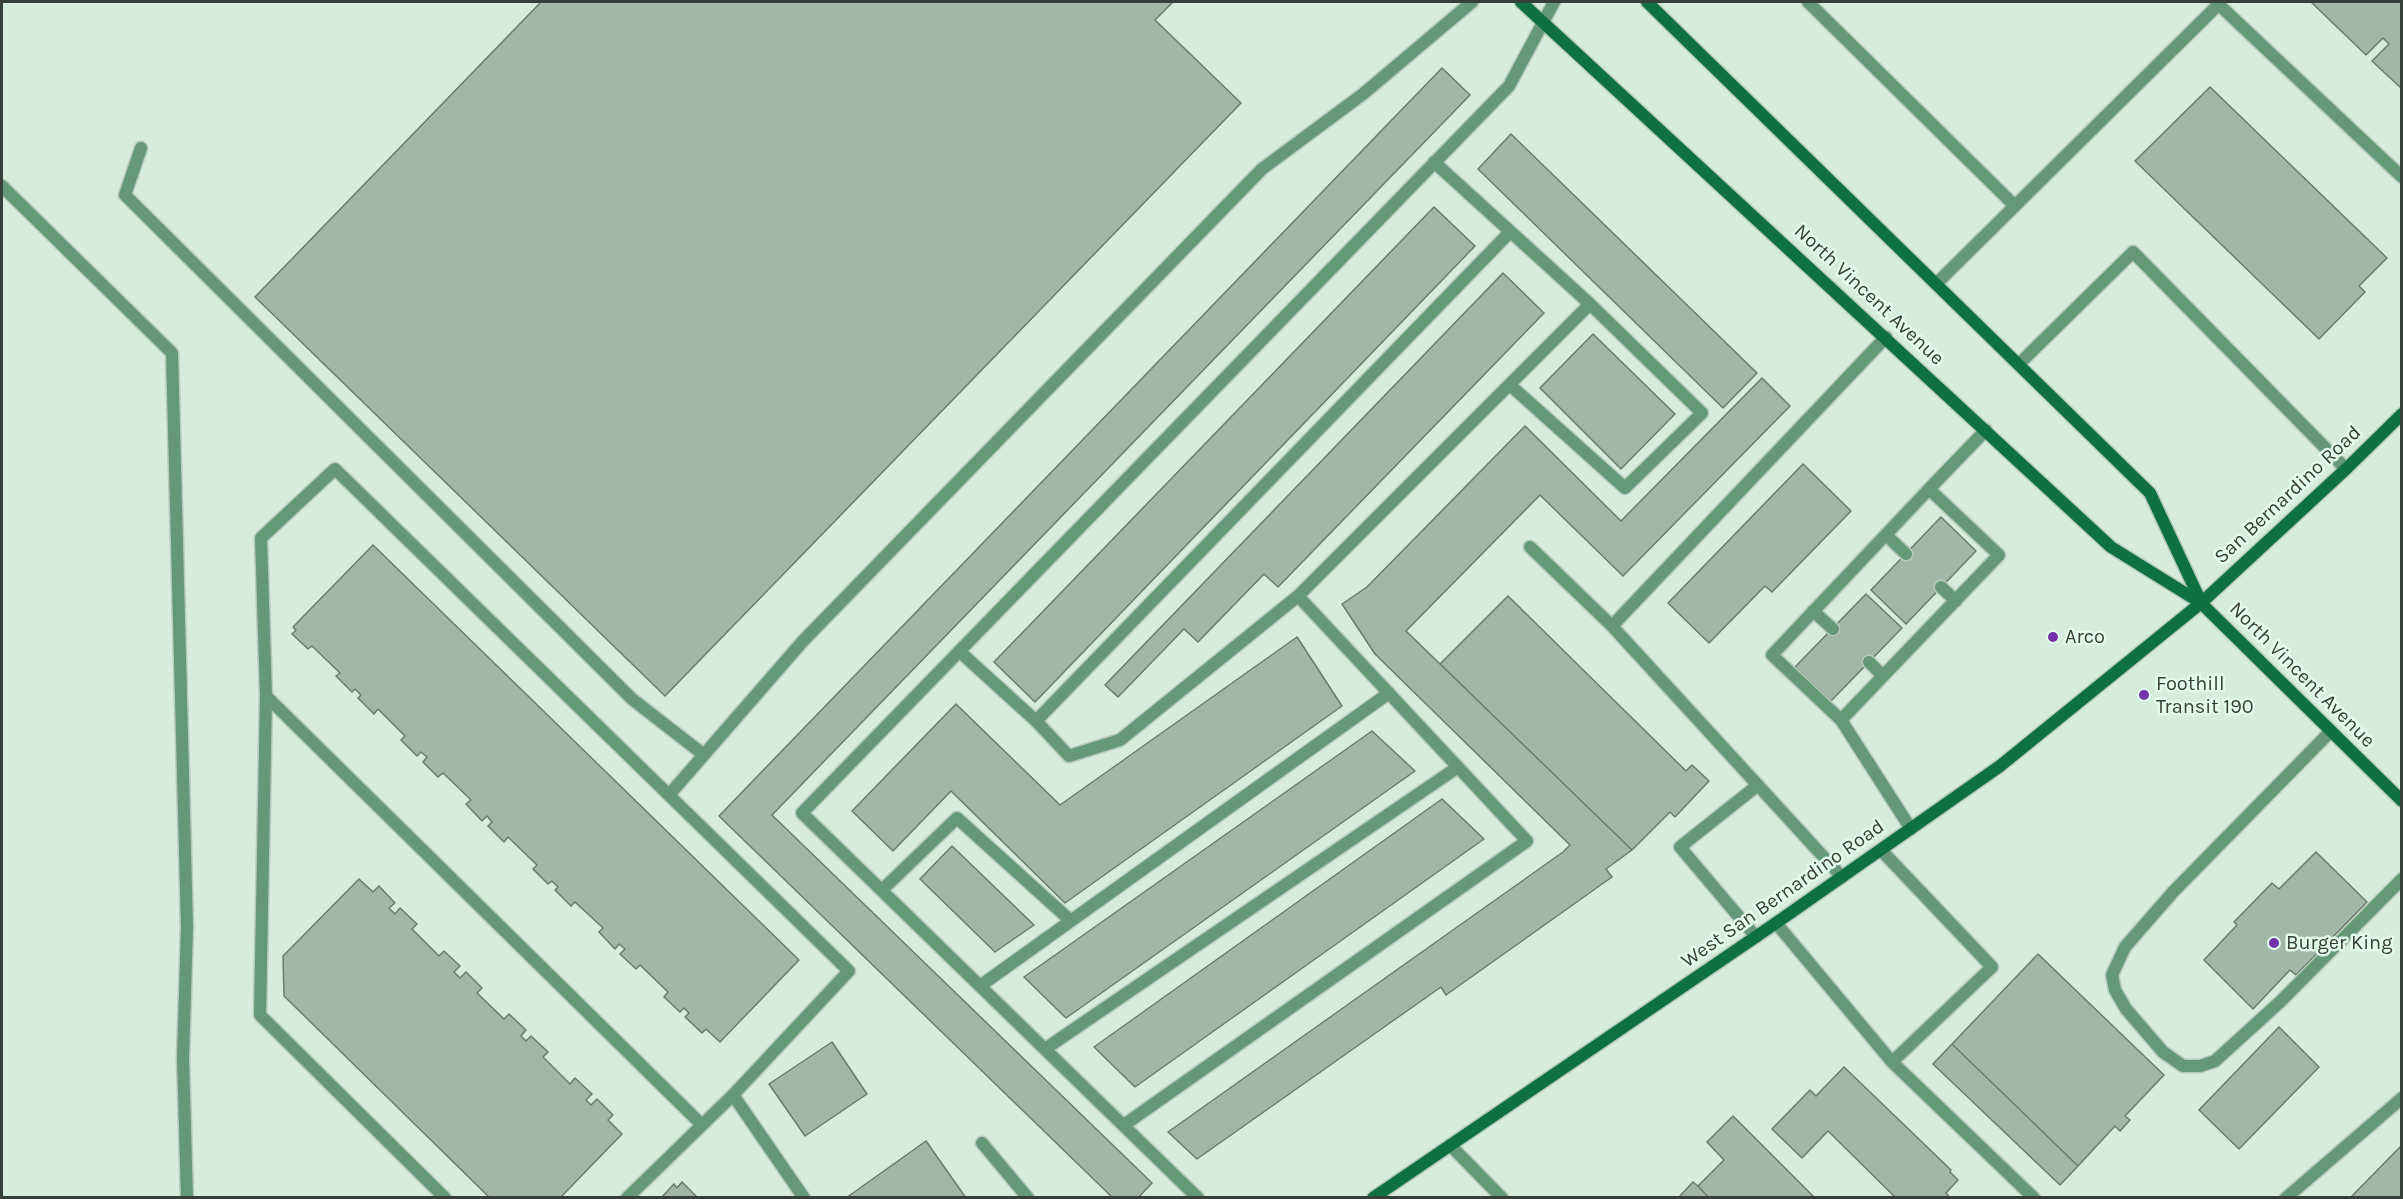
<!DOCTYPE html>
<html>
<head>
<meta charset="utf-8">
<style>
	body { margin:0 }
	#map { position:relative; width:2403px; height:1199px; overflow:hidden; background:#d6eddd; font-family:Karla,sans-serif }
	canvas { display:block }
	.frame { position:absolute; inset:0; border:3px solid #363f39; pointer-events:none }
</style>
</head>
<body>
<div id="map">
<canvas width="2403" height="1199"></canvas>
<div class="frame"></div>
</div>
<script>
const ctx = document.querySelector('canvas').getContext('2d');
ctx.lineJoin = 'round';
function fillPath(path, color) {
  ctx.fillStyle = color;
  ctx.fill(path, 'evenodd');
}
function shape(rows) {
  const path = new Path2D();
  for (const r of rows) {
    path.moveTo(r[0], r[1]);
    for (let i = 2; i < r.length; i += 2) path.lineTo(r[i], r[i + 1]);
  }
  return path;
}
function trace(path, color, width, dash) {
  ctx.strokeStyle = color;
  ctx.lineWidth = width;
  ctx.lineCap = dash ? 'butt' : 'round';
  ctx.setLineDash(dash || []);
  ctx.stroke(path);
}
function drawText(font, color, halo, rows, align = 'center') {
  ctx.font = font + ' Karla,sans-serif';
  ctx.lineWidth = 5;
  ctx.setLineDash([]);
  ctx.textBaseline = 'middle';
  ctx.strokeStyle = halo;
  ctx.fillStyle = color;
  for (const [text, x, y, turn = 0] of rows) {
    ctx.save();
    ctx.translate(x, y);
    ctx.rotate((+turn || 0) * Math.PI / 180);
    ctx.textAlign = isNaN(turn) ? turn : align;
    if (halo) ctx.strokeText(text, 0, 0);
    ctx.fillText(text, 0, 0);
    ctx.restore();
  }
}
const building = shape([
	[541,2,1173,2,1155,20,1241,103,665,696,255,297,541,2],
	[2311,2,2402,2,2402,89,2372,61,2389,44,2383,38,2366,55,2311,2],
	[1442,68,1470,95,772,815,1152,1183,1138,1198,1113,1198,719,816,1442,68],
	[2210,87,2387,258,2359,286,2365,292,2319,339,2135,161,2210,87],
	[1511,134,1757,373,1723,408,1478,169,1511,134],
	[1434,207,1475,246,1035,702,994,662,1434,207],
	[1503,273,1544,313,1278,587,1264,574,1198,642,1184,629,1118,697,1105,685,1503,273],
	[1593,334,1675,414,1621,469,1540,388,1593,334],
	[1762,378,1790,406,1623,576,1540,495,1406,631,1632,850,1606,869,1612,877,1446,995,1441,987,1197,1159,1168,1132,1563,852,1570,845,1375,654,1342,604,1367,587,1525,426,1621,521,1762,378],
	[1803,464,1851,511,1772,592,1765,586,1709,643,1668,603,1803,464],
	[1941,517,1976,551,1906,624,1871,590,1941,517],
	[373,545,799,960,720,1042,706,1029,702,1033,685,1017,689,1013,684,1008,680,1012,664,997,668,992,640,965,636,969,620,954,625,949,619,944,615,949,599,932,603,928,575,902,571,906,555,890,558,887,552,881,548,884,533,869,537,865,508,837,504,842,488,826,492,822,487,816,482,821,466,804,471,800,443,773,438,777,423,762,427,757,421,752,417,756,401,740,405,736,378,709,374,714,358,698,361,695,355,689,352,692,336,676,340,673,312,646,308,649,292,634,296,630,293,627,373,545],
	[1866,594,1902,628,1831,701,1795,667,1866,594],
	[1508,596,1686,771,1692,765,1709,781,1675,817,1670,812,1632,850,1440,664,1508,596],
	[1297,637,1342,706,1065,903,951,791,893,851,852,811,956,704,1060,805,1297,637],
	[1372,731,1415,771,1066,1018,1024,977,1372,731],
	[1442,799,1484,839,1135,1087,1094,1047,1442,799],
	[952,846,1034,925,995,952,920,879,952,846],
	[2316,852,2367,902,2296,975,2290,970,2253,1009,2204,960,2237,925,2234,922,2272,883,2279,889,2316,852],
	[359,879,373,892,379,886,395,903,389,908,395,914,400,908,417,924,412,929,439,956,444,951,460,966,454,972,460,978,466,972,482,988,477,993,504,1019,509,1014,526,1030,521,1036,526,1041,531,1036,548,1052,543,1057,570,1084,575,1078,592,1094,586,1100,591,1105,597,1099,613,1115,608,1120,622,1134,560,1198,490,1198,284,996,283,956,359,879],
	[2038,954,2164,1075,2125,1116,2130,1120,2120,1131,2115,1126,2078,1166,1952,1044,2038,954],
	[2279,1027,2319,1067,2239,1149,2199,1110,2279,1027],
	[832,1042,867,1094,805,1136,769,1084,832,1042],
	[1952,1044,2078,1166,2060,1185,1933,1064,1952,1044],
	[1844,1067,1951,1170,1950,1172,1958,1180,1946,1193,1950,1198,1896,1198,1828,1131,1802,1158,1772,1129,1810,1090,1816,1096,1844,1067],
	[1733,1116,1815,1198,1709,1198,1698,1186,1724,1160,1707,1142,1733,1116],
	[926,1141,966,1198,846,1198,926,1141],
	[2402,1145,2402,1198,2350,1198,2402,1145],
	[682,1182,698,1198,661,1198,674,1184,677,1188,682,1182],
	[1693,1182,1698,1186,1709,1198,1678,1198,1693,1182]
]);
const lane = shape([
	[1808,2,2015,206],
	[2216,2,2402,177],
	[141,148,125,195,632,699,704,755],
	[2,186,172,353,187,927,183,1058,187,1198],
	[1936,284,2219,4],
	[2019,364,2133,252,2346,469],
	[1510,385,1625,488,1702,413,1590,304],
	[1886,535,1906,554],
	[1530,547,1612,626],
	[1941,587,1956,601],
	[1813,611,1833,629],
	[959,651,1036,721,1510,232],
	[1869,662,1883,676],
	[266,696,260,1015,445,1198],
	[1841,720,1772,655,1929,489],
	[1036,721,1069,756,1120,740,1298,596],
	[2331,731,2173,892,2125,947,2112,975,2115,990,2126,1009,2163,1052,2183,1066,2200,1066,2215,1061,2281,1001,2402,879],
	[669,795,803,641,1262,169,1363,94,1472,2],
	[1911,829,1841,720,1999,555,1929,489,1986,430],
	[1881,850,1992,967,1892,1062],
	[1842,877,1612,626,1886,337],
	[882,890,957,818,1071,921],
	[1776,923,1892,1062,2034,1198],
	[1756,937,1680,847,1758,785],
	[980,986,1389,693],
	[1045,1049,1458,767],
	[702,1125,266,696,261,538,335,469,849,971,733,1095],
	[1124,1125,1527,841,1298,596,1590,304,1434,162],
	[982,1143,1028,1198],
	[1450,1145,1502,1198],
	[627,1198,733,1095,804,1198],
	[1198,1198,802,813,1509,86,1554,2],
	[2286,1198,2402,1098]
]);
const secondary = shape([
	[1521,2,2111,547,2201,603,2402,801],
	[1647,2,2150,493,2201,602],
	[1373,1198,1776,923,2000,766,2201,603,2346,469,2402,414]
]);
const markers = [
	[2053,637,6,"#7333a8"],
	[2144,695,6,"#7333a8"],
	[2274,943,6,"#7333a8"]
];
const streetNames = [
	["North Vincent Avenue",1869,295,43],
	["San Bernardino Road",2288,495,-43],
	["North Vincent Avenue",2302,675,45],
	["West San Bernardino Road",1783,894,-35]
];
const poiNames = [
	["Arco",2065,637],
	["Foothill",2156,684],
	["Transit 190",2156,707],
	["Burger King",2286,943]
];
fillPath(building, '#a1b7a8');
trace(building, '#677c6e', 1.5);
trace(lane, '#b6cabc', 15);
trace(secondary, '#b6cabc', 15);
trace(lane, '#649877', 12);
trace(secondary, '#0f7142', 12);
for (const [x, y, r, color] of markers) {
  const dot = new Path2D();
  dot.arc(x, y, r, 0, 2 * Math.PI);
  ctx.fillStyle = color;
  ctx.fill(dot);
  trace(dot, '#e3fbea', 2);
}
drawText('20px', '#363f39', '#e3fbea', streetNames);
drawText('20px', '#363f39', '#e3fbea', poiNames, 'left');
</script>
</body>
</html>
